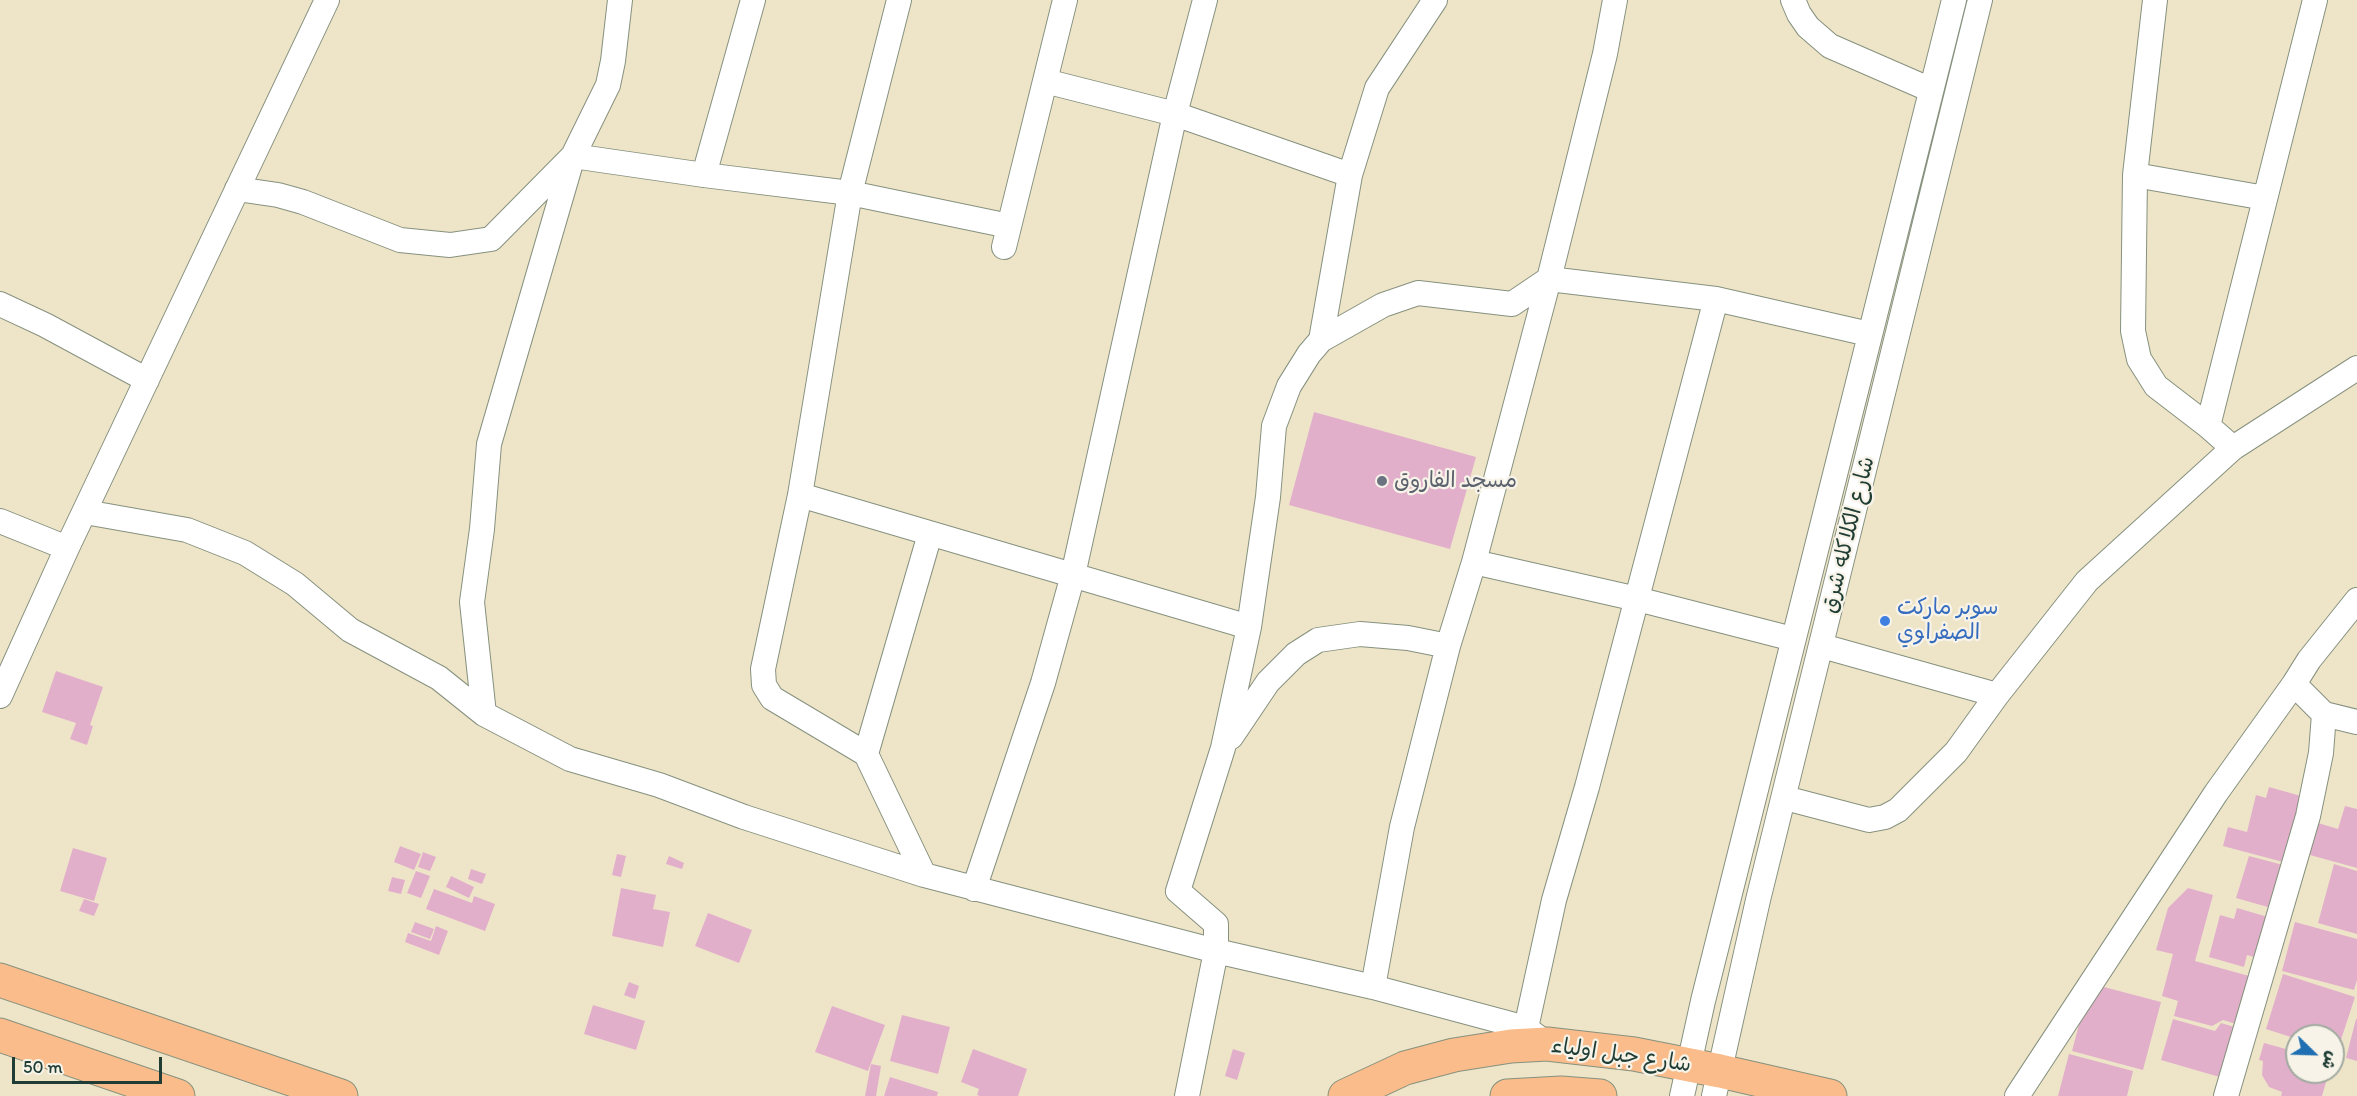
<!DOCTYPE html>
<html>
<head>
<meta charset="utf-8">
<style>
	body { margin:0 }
	#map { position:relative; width:2357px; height:1096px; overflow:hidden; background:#eee5c9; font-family:Itim,"Playpen Sans Arabic",sans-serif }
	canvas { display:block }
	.north { position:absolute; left:2285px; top:1024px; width:60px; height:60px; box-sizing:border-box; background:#f7f3e8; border:2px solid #a1aaa0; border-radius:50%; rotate:113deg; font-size:16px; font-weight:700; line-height:24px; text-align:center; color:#1f3d34 }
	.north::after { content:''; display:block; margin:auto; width:21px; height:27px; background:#1f6fb2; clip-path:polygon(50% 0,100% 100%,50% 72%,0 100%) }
	.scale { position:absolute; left:12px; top:1057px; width:150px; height:27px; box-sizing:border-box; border:3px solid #1f3d34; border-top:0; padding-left:8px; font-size:18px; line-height:21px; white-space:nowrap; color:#1f3d34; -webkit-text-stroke:4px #f7f3e8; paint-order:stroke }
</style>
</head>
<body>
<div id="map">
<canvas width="2357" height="1096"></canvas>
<div class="north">ش</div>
<div class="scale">50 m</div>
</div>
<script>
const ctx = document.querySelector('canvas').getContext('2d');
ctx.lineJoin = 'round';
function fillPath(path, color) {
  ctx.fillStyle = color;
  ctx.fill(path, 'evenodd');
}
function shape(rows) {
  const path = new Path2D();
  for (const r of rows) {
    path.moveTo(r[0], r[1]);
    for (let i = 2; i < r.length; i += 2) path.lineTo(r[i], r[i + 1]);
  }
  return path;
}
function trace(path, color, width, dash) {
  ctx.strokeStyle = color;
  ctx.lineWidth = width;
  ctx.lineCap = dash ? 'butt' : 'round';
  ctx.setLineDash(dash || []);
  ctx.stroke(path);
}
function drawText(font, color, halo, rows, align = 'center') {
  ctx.font = font + ' Itim,"Playpen Sans Arabic",sans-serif';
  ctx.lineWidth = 4.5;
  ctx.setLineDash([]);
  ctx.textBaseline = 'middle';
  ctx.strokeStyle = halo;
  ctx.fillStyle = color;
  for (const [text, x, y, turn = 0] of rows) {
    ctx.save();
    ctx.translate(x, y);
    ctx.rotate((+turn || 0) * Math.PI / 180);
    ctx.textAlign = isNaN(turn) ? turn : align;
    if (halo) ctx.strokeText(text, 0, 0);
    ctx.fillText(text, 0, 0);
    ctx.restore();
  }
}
const building = shape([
	[1314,412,1476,457,1450,549,1289,505],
	[56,671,103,687,90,725,93,726,87,745,70,739,76,723,42,712],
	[2269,787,2301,796,2283,862,2223,846,2228,827,2247,832,2256,795,2266,798],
	[2345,806,2357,809,2357,868,2310,855,2318,823,2338,829],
	[400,846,421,854,414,870,394,862],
	[73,848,107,858,94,901,60,891],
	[423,852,436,857,430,871,418,867],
	[617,854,626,856,621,877,612,875],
	[669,856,684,863,682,869,666,864],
	[2249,856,2287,866,2275,909,2236,898],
	[2334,864,2357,871,2357,934,2318,923],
	[471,869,486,874,482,884,468,879],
	[416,871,430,876,421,898,407,893],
	[451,876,474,887,469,898,446,887],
	[392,877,405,880,401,894,388,891],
	[621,888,656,895,653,909,670,912,663,947,612,936],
	[2188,888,2213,895,2195,961,2249,976,2236,1024,2223,1020,2212,1026,2174,1016,2178,1001,2162,996,2173,954,2156,950,2168,908],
	[434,889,472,903,474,896,495,904,485,931,426,909],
	[84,899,99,904,94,916,79,911],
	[2237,908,2268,917,2257,958,2247,955,2244,967,2209,957,2220,915,2234,919],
	[708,913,752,930,739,963,695,946],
	[415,922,434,929,430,939,411,932],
	[2295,922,2357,939,2357,980,2354,990,2282,971],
	[436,926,448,931,439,955,405,942,408,933,431,941],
	[2283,974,2355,997,2337,1052,2333,1051,2333,1036,2297,1036,2297,1039,2266,1029],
	[629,982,639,986,635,999,624,995],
	[2104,987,2161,1002,2143,1070,2072,1051,2081,1017],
	[593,1005,645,1021,636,1050,584,1034],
	[832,1006,885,1025,868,1071,815,1052],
	[902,1015,950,1027,938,1074,890,1061],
	[2173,1019,2215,1031,2221,1023,2238,1028,2223,1078,2161,1060],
	[2356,1019,2357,1019,2357,1061,2346,1058],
	[2264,1043,2297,1052,2297,1072,2329,1072,2322,1096,2281,1096,2282,1092,2269,1087,2262,1075,2263,1061,2259,1060],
	[973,1049,1027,1069,1018,1096,980,1096,977,1095,979,1089,961,1082],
	[1233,1049,1245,1053,1237,1080,1225,1076],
	[2069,1054,2133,1071,2127,1096,2058,1096],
	[871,1064,881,1066,876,1096,865,1096],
	[890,1077,938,1092,937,1096,884,1096]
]);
const minor = shape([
	[1793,0,1799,14,1808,27,1830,46,1931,90],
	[2155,0,2135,175,2133,331,2139,359,2156,386,2208,426,2233,448],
	[1045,81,1175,114,1350,175],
	[704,175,753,0],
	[2135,175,2265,198],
	[237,189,278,195,303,202,400,240,450,245,491,239,573,156,704,175,850,193,1009,226],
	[1004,247,1065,0],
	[0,304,45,325,147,380],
	[1321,340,1350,175,1377,88,1435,0],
	[2208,426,2315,0],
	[800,495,1249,627],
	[85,512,187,530,245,553,295,584,350,630,439,678,484,714,570,759,659,785,744,817,924,875,1216,951,1373,987,1526,1028,1547,1044],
	[0,521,67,548],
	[1474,562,1637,599,1793,639],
	[1822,646,1997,695],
	[0,696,67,548,327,0],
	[484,714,472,602,482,529,489,444,573,156,608,85,613,61,620,0],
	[2324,714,2357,722],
	[1231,737,1268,682,1296,654,1318,640,1360,634,1408,638,1448,646,1474,562,1549,279,1605,54,1615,0],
	[866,754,772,698,764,685,763,669,800,495,850,193,899,0],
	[1785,798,1869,820,1885,817,1898,810,1956,752,1997,695,2087,581,2233,448,2357,368],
	[924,875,866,754,930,534],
	[974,889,1043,683,1073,575,1175,114,1205,0],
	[1373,987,1402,827,1448,646],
	[1526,1028,1554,900,1587,787,1716,299],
	[1187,1096,1216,951,1216,924,1178,891,1223,748,1249,627,1268,497,1274,426,1289,386,1309,354,1321,340,1383,305,1418,293,1512,304,1549,279,1716,299,1869,334],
	[1682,1096,1703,1001,1954,0],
	[1714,1096,1758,900,1980,0],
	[2017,1096,2216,793,2294,684,2309,660,2357,600],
	[2226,1096,2308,816,2321,753,2324,714,2294,684]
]);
const highway = shape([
	[0,980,341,1096],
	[0,1035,178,1096],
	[1345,1096,1405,1068,1454,1055,1511,1046,1547,1044,1634,1054,1720,1071,1830,1096],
	[1507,1096,1561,1093,1600,1096]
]);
const markers = [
	[1382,481,6,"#6b7280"],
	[1885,621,6,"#3f7fe0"]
];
const worshipNames = [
	["مسجد الفاروق",1394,481]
];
const streetNames = [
	["شارع الكلاكله شرق",1849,535,-76],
	["شارع جبل اولياء",1621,1056,8]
];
const shopNames = [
	["سوبر ماركت",1897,608],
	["الصفراوي",1897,633]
];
fillPath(building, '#e2afcb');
trace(minor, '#86917e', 26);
trace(highway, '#86917e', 35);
trace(minor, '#fff', 24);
trace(highway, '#f9bc8a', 33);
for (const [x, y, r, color] of markers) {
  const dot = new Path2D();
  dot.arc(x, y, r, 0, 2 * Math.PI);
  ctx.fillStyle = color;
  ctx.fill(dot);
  trace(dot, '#f7f3e8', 2);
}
drawText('22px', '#5b616d', '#f7f3e8', worshipNames, 'left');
drawText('22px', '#1f3d34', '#f7f3e8', streetNames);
drawText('22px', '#366cbe', '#f7f3e8', shopNames, 'left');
</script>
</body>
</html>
